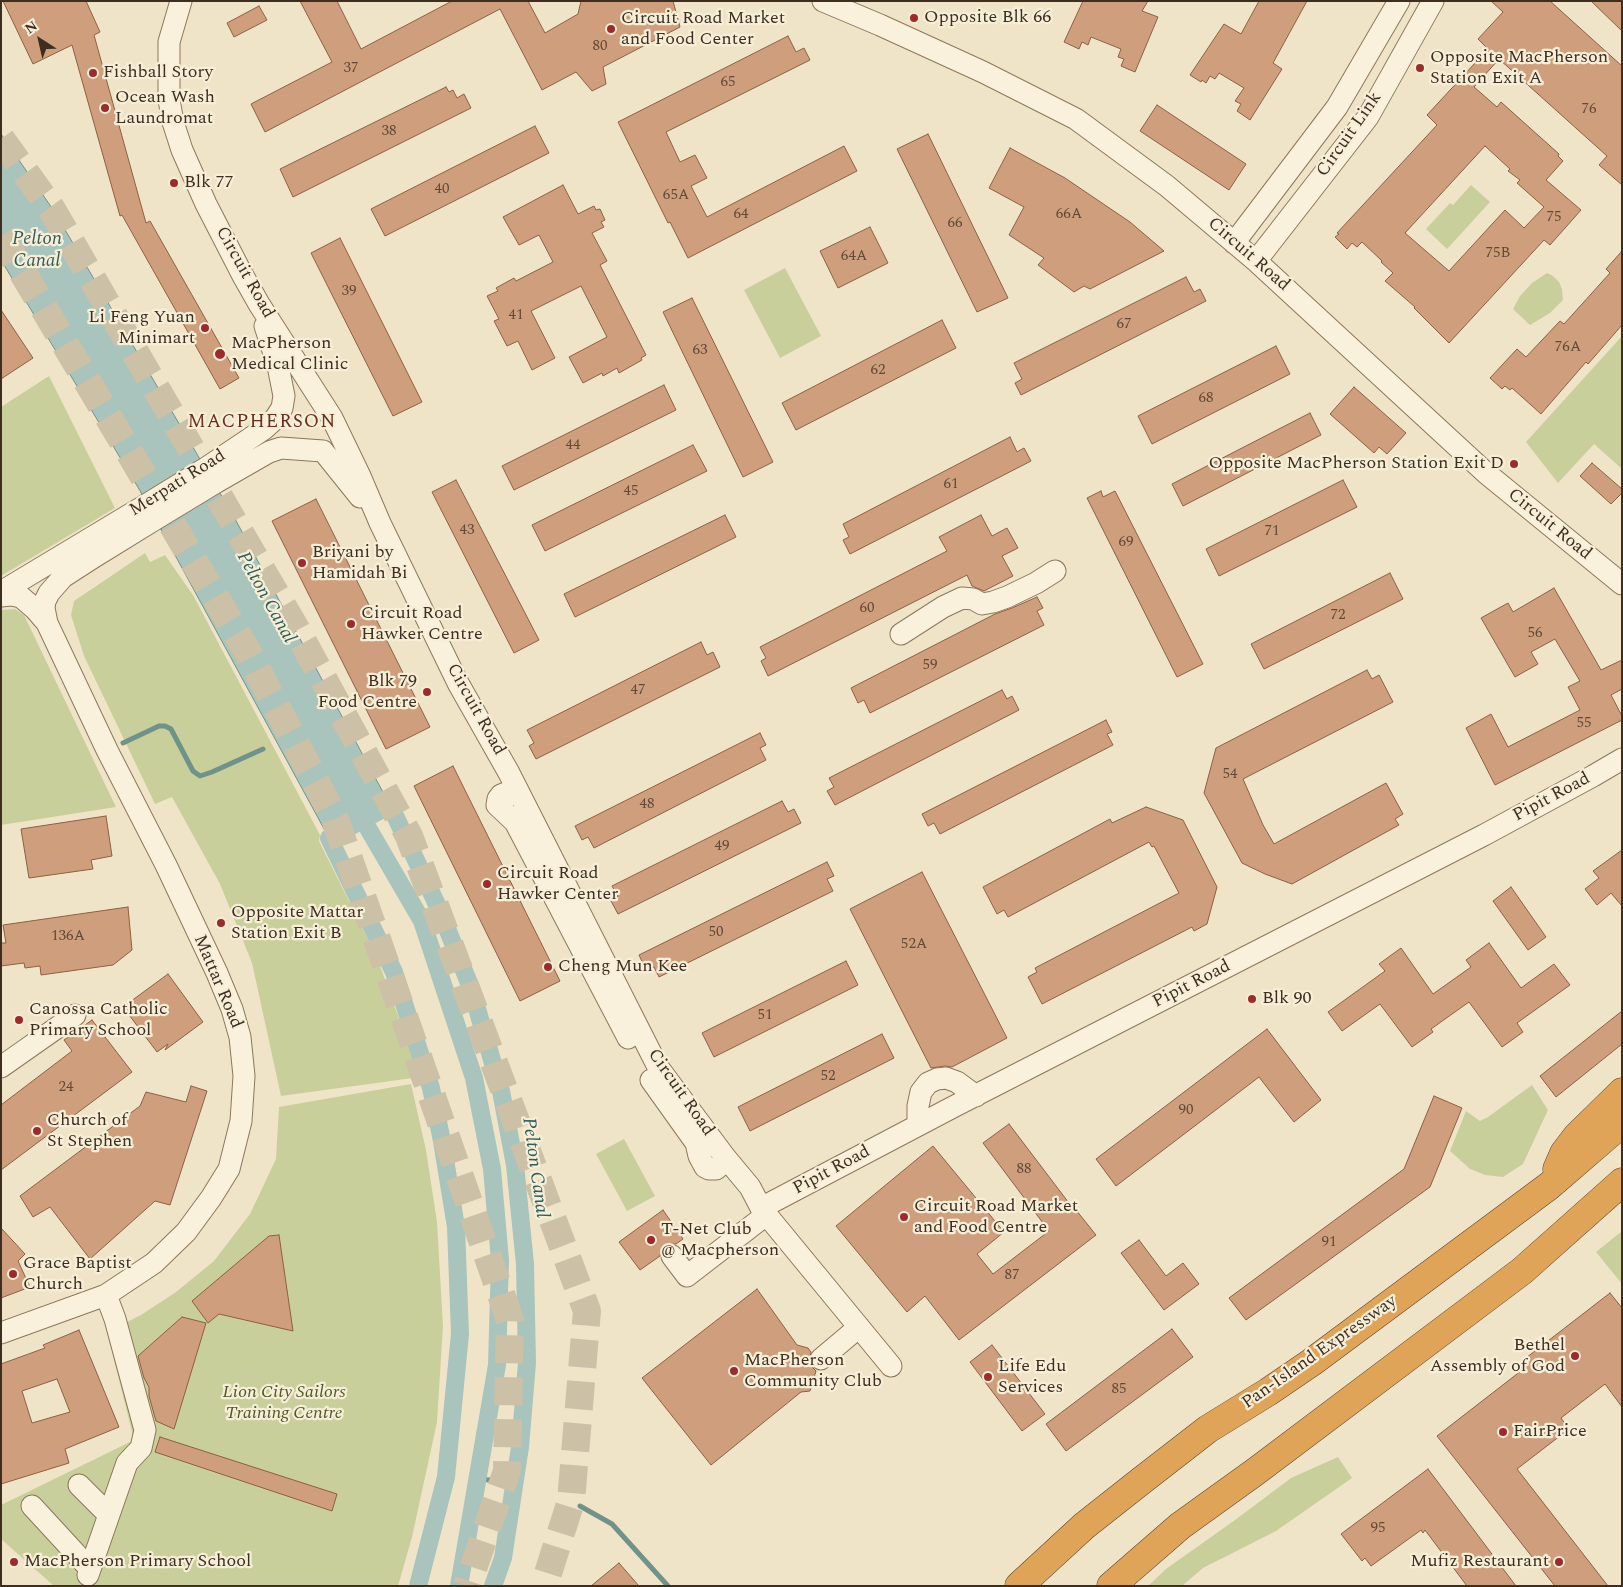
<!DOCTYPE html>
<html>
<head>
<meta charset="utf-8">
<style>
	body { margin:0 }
	#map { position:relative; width:1623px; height:1587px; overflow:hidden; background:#f0e4c8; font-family:Spectral,serif }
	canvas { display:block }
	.frame { position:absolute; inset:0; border:2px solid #3d2e20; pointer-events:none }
	.north { position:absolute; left:15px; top:15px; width:50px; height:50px; -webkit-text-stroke:4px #f7eed8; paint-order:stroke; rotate:325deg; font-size:14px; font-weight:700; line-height:20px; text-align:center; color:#3d2e20 }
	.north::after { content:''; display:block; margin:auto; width:18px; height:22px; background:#3d2e20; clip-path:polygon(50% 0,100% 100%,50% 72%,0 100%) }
</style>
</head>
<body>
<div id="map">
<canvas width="1623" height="1587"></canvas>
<div class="frame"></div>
<div class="north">N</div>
</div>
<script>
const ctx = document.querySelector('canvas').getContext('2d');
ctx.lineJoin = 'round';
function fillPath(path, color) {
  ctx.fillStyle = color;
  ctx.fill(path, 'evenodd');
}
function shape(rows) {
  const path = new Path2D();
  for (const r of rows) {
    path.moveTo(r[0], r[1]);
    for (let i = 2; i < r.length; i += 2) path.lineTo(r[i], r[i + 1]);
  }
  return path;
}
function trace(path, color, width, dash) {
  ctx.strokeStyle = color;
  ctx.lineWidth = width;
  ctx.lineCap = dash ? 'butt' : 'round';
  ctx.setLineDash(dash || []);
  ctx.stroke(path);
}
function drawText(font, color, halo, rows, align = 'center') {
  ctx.font = font + ' Spectral,serif';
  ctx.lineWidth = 4.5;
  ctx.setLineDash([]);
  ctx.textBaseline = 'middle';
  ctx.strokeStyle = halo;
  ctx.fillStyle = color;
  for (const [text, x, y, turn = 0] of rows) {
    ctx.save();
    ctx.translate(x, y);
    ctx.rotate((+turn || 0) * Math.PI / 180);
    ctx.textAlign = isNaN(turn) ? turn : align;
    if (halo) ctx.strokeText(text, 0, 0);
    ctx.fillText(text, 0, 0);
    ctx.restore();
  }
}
const green = shape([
	[1471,185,1490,202,1447,249,1426,229,1450,203,1453,205],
	[785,268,821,336,780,358,744,290],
	[1547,273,1553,276,1559,282,1562,289,1563,300,1550,313,1530,325,1513,309,1520,296,1532,283],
	[1622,336,1622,469,1594,444,1558,483,1526,442],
	[49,376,115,508,1,576,1,407],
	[145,553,150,562,165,555,193,595,320,835,319,841,377,957,420,1077,281,1096,252,963,220,884,172,797,155,804,84,656,71,615,74,601],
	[15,609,24,615,116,807,1,825,1,610],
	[411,1084,426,1150,437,1222,443,1326,437,1422,412,1537,398,1586,54,1586,1,1539,1,1505,134,1440,107,1332,141,1315,176,1292,214,1261,250,1214,276,1159,279,1107],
	[1532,1085,1548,1110,1523,1164,1503,1177,1485,1175,1470,1169,1450,1151,1466,1111,1480,1121,1488,1117],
	[624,1139,655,1196,627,1211,596,1154],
	[1622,1231,1622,1284,1596,1252],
	[1338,1457,1352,1478,1276,1531,1203,1568,1182,1586,1148,1586,1166,1569,1235,1520,1291,1478]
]);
const water = shape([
	[1,134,54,211,234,517,390,805,329,838,139,489,1,260,1,134]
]);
const stream = shape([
	[123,743,159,726,165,726,171,729,193,771,200,776,212,772,263,749],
	[477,1479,515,1482],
	[580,1506,612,1524,668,1586]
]);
const canal = shape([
	[358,811,422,921,474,1078,492,1169,500,1260,497,1365,459,1586],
	[418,1586,446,1477,460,1334,456,1227,442,1141,431,1088,394,972,329,838,390,805,440,911,471,988,501,1091,515,1165,525,1264,527,1363,520,1447,503,1558,493,1586]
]);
const building = shape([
	[3,1,86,1,100,32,94,35,146,223,150,221,239,378,220,389,122,215,120,216,72,45,33,64,3,1],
	[300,1,337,1,361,49,452,1,528,1,545,33,578,14,581,1,673,1,680,27,603,67,606,84,592,91,576,72,542,90,500,9,265,132,251,104,332,62,300,1],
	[1083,1,1148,1,1142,11,1158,17,1135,72,1121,66,1124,59,1118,57,1121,49,1091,37,1088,45,1082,42,1079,49,1064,42,1083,1],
	[1259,1,1307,1,1273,63,1282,69,1250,120,1237,111,1241,104,1235,101,1244,88,1219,73,1215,79,1210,76,1206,83,1202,80,1201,82,1190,75,1224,24,1241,34,1259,1],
	[1491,1,1550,1,1622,66,1622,185,1599,165,1607,156,1499,59,1474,87,1497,107,1501,102,1559,154,1558,156,1563,161,1546,180,1581,210,1550,245,1544,240,1449,343,1414,308,1415,307,1385,281,1393,273,1381,262,1382,261,1362,242,1357,247,1352,243,1347,249,1335,237,1339,234,1337,233,1437,125,1427,115,1488,49,1478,39,1503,12,1491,1],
	[1485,146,1510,169,1508,171,1520,180,1517,183,1544,207,1524,228,1505,210,1449,271,1405,233,1485,146],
	[1591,1,1622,1,1622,31,1591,1],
	[259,6,267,20,234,37,227,23,259,6],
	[788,36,796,52,804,48,810,60,666,132,680,162,695,155,707,178,691,186,707,217,844,146,857,171,688,258,670,222,668,223,618,122,788,36],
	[446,87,449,92,453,90,457,98,464,94,471,108,293,197,280,169,446,87],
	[1157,105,1246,164,1229,190,1140,131,1157,105],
	[535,126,549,153,385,236,371,209,535,126],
	[928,134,1008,298,977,312,897,149,928,134],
	[1010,148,1065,178,1130,222,1164,251,1090,289,1084,286,1074,292,1038,265,1044,258,1009,235,1024,207,989,188,1010,148],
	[563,185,578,214,594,206,596,210,600,209,605,220,601,222,604,227,592,233,607,261,600,265,646,355,641,358,642,360,619,373,617,368,603,376,602,373,583,383,569,357,607,337,581,286,531,311,555,358,532,370,518,341,507,346,494,321,499,319,487,296,498,291,496,288,514,278,516,281,553,262,539,235,519,245,503,217,563,185],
	[870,227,888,263,838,288,820,251,870,227],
	[340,238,422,402,393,416,311,253,340,238],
	[1622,251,1622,325,1588,364,1586,362,1541,414,1512,388,1510,390,1505,386,1502,389,1490,378,1517,349,1526,357,1560,321,1564,324,1610,273,1606,269,1622,251],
	[1186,277,1194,292,1200,289,1206,301,1021,395,1015,383,1022,379,1014,363,1186,277],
	[692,298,773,462,743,477,663,312,692,298],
	[1,310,33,358,1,379,1,310],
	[942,320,956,348,796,430,782,403,942,320],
	[1276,346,1290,374,1152,444,1138,416,1276,346],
	[664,385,676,410,514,490,502,466,664,385],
	[1354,387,1406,433,1387,454,1379,447,1374,453,1330,414,1354,387],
	[1310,413,1321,435,1183,506,1172,484,1310,413],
	[1010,437,1017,452,1024,448,1031,461,850,554,843,540,849,537,843,524,1010,437],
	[693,445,707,471,545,551,532,525,693,445],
	[1592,463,1622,489,1622,493,1611,504,1580,476,1592,463],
	[456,480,539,640,514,653,432,492,456,480],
	[1343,480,1357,507,1219,576,1206,549,1343,480],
	[1101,491,1103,497,1115,491,1203,664,1177,677,1087,498,1101,491],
	[316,499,430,727,386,749,272,521,316,499],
	[725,515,736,537,575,617,564,594,725,515],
	[981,515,992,536,1007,528,1018,548,1002,556,1013,576,984,591,972,586,967,575,768,676,761,661,766,658,760,647,947,551,939,537,981,515],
	[1390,573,1403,599,1264,669,1251,644,1390,573],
	[1554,588,1601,670,1622,660,1622,689,1611,695,1622,716,1622,720,1495,785,1466,728,1491,714,1508,747,1580,710,1568,687,1580,681,1555,639,1531,652,1538,664,1515,677,1481,618,1508,603,1513,612,1554,588],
	[1037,597,1043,608,1037,611,1044,625,870,713,864,700,858,703,851,688,995,614,1012,608,1037,597],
	[701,642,707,655,713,652,720,667,536,759,529,746,534,743,527,730,701,642],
	[1367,670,1372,679,1379,675,1393,702,1243,779,1263,825,1274,844,1386,783,1403,814,1395,819,1399,825,1292,884,1265,874,1242,863,1204,793,1216,748,1367,670],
	[1002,690,1007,699,1012,696,1019,710,835,805,827,791,834,787,829,778,1002,690],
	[1106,720,1112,732,1107,734,1113,745,940,834,934,823,928,826,922,814,1106,720],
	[760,733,766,745,760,748,766,760,594,848,588,837,582,840,575,826,760,733],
	[453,766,560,981,520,1001,414,786,453,766],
	[782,801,788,812,794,809,801,823,618,914,611,901,618,897,612,886,782,801],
	[1146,807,1183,820,1217,887,1207,924,1194,931,1192,927,1042,1004,1028,977,1037,972,1035,968,1179,893,1154,846,1152,847,1149,842,1008,917,1004,910,997,914,983,887,1110,819,1112,823,1146,807],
	[106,816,112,856,91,860,93,869,29,878,21,829,106,816],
	[1622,850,1622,906,1611,893,1597,905,1585,889,1599,878,1593,871,1622,850],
	[827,862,834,876,827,879,833,891,659,977,654,967,646,970,639,955,827,862],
	[922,872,1007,1038,952,1067,945,1066,931,1068,850,909,922,872],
	[1511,887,1546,937,1528,950,1493,901,1511,887],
	[128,907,132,950,113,965,41,975,40,966,25,968,24,963,1,966,1,943,6,943,3,925,128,907],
	[1489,943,1521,988,1554,964,1570,985,1517,1023,1523,1032,1502,1047,1469,1002,1431,1029,1433,1032,1412,1047,1380,1004,1342,1031,1328,1012,1385,971,1379,964,1401,948,1433,994,1471,967,1466,960,1489,943],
	[846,961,858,985,714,1057,702,1033,846,961],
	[168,974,203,1022,165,1050,168,1044,157,1052,123,1007,168,974],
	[1622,1011,1622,1044,1556,1097,1540,1076,1622,1011],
	[92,1020,132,1072,1,1170,1,1105,72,1051,64,1040,92,1020],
	[1267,1029,1321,1100,1294,1122,1259,1077,1116,1186,1096,1159,1267,1029],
	[882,1034,894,1058,750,1131,738,1107,882,1034],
	[191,1086,207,1091,170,1205,155,1201,90,1259,50,1207,33,1217,20,1196,140,1106,146,1092,186,1102,191,1086],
	[1434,1096,1462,1108,1430,1187,1246,1320,1229,1298,1404,1169,1434,1096],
	[1009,1124,1075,1211,1076,1210,1096,1235,959,1340,925,1296,907,1312,836,1226,933,1146,1004,1232,977,1254,993,1274,1049,1231,983,1143,1009,1124],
	[663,1210,683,1239,676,1244,670,1244,665,1246,661,1251,660,1256,640,1270,619,1242,663,1210],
	[1,1228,25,1254,18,1261,30,1287,1,1298,1,1228],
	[279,1235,293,1331,219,1314,208,1323,192,1301,269,1236,279,1235],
	[1139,1240,1166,1276,1183,1263,1199,1284,1164,1310,1121,1253,1139,1240],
	[757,1289,797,1345,808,1348,811,1352,809,1362,812,1367,816,1371,810,1391,801,1392,711,1465,642,1378,757,1289],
	[1610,1293,1622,1308,1622,1407,1605,1384,1561,1418,1569,1429,1517,1469,1608,1586,1555,1586,1437,1436,1526,1367,1522,1361,1610,1293],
	[182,1317,206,1323,174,1429,156,1421,149,1396,149,1387,144,1378,138,1356,182,1317],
	[1172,1329,1193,1357,1066,1451,1046,1424,1172,1329],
	[79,1330,119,1427,65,1449,69,1463,1,1484,1,1364,45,1348,43,1345,79,1330],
	[57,1379,70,1412,32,1423,22,1391,57,1379],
	[992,1345,1045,1414,1022,1431,970,1362,992,1345],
	[160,1437,337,1494,332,1511,155,1452,160,1437],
	[1428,1469,1516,1586,1467,1586,1425,1530,1423,1533,1421,1530,1371,1566,1365,1558,1362,1561,1341,1534,1428,1469],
	[619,1563,639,1586,591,1586,619,1563]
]);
const highwayTunnel = shape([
	[1,139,51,208,296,629,409,836,587,1311,571,1501,544,1586],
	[1,236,249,654,335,819,510,1320,507,1471,467,1586]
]);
const minor = shape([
	[181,1,169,42,169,100,173,122,182,150,206,204,242,274,259,304,332,418,360,476,380,523,458,683,509,773,658,1067,725,1157,750,1187,761,1208,891,1366],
	[823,1,880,25,983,72,1076,119,1167,186,1256,261,1486,473,1622,584],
	[1234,243,1337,107,1399,1],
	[1256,261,1368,117,1433,1],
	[206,468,264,429,274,420,282,408,284,396,278,366,265,326],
	[215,483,269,452,281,448,323,451,360,497],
	[1,592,144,506],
	[1,596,11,595,21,597,35,609,47,623,107,750,166,865,217,973,232,1009,240,1037,244,1076,241,1121,229,1169,211,1198,186,1232,154,1263,106,1295,1,1333],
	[47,623,44,608,45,601,49,593,63,577,94,557,154,520],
	[901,634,943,607,962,598,973,599,982,604,993,602,1007,597,1036,583,1055,571],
	[520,796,506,793,501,795,498,799,497,805,515,822,628,1038],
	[1,1067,75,1015],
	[651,1080,696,1143,699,1156,705,1167,709,1169,716,1169,724,1162,725,1157],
	[918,1125,918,1106,921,1092,928,1083,937,1079,946,1078,957,1082,976,1096],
	[761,1208,953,1107,1484,835,1593,776,1622,759],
	[672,1256,687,1276,766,1215],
	[821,1359,859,1327],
	[79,1485,109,1515],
	[32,1506,90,1569],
	[88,1575,127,1463,141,1448,145,1430,115,1319,106,1295]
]);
const highway = shape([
	[1557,1169,1564,1153,1577,1136,1622,1092],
	[1019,1586,1084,1526,1141,1481,1208,1429,1268,1392,1312,1362,1549,1186,1622,1123],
	[1111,1586,1180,1526,1255,1472,1522,1271,1622,1182]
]);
const minorBridge = shape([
	[144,506,206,468],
	[154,520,215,483]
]);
const markers = [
	[914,18,5,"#9e2a2b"],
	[611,29,5,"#9e2a2b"],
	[1420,68,5,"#9e2a2b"],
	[93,73,5,"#9e2a2b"],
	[105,108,5,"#9e2a2b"],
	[174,183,5,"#9e2a2b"],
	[205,328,5,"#9e2a2b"],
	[220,354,6,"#9e2a2b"],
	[1514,464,5,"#9e2a2b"],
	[302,563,5,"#9e2a2b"],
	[351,624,5,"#9e2a2b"],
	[427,692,5,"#9e2a2b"],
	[487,884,5,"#9e2a2b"],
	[221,923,5,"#9e2a2b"],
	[548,967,5,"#9e2a2b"],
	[1252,999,5,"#9e2a2b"],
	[19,1020,5,"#9e2a2b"],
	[37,1131,5,"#9e2a2b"],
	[904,1217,5,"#9e2a2b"],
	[651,1240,5,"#9e2a2b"],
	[13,1274,5,"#9e2a2b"],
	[1575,1356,5,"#9e2a2b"],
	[734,1371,5,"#9e2a2b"],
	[988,1377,5,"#9e2a2b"],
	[1503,1432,5,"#9e2a2b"],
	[14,1562,5,"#9e2a2b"],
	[1559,1562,5,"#9e2a2b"]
];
const numberNames = [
	["80",600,47],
	["37",351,69],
	["65",728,83],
	["76",1589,110],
	["38",389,132],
	["40",442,190],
	["65A",676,196],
	["64",741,215],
	["66A",1069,215],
	["75",1554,218],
	["66",955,224],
	["75B",1498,254],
	["64A",854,257],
	["39",349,292],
	["41",516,316],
	["67",1124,325],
	["76A",1568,348],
	["63",700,351],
	["62",878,371],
	["68",1206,399],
	["44",573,446],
	["61",951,485],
	["45",631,492],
	["43",467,531],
	["71",1272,532],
	["69",1126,543],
	["60",867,609],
	["72",1338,616],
	["56",1535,634],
	["59",930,666],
	["47",638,691],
	["55",1584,724],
	["54",1230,775],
	["48",647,805],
	["49",722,847],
	["50",716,933],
	["136A",68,937],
	["52A",914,945],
	["51",765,1016],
	["52",828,1077],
	["24",66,1088],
	["90",1186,1111],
	["88",1024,1170],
	["91",1329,1243],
	["87",1012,1276],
	["85",1119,1390],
	["95",1378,1529]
];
const poiNames = [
	["Opposite Blk 66",924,18],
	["Circuit Road Market",621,19],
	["and Food Center",621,40],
	["Opposite MacPherson",1430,58],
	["Station Exit A",1430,79],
	["Fishball Story",103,73],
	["Ocean Wash",115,98],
	["Laundromat",115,119],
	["Blk 77",184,183],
	["Li Feng Yuan",195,318,"right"],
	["Minimart",195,339,"right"],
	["MacPherson",231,344],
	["Medical Clinic",231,365],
	["Opposite MacPherson Station Exit D",1504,464,"right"],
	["Briyani by",312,553],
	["Hamidah Bi",312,574],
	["Circuit Road",361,614],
	["Hawker Centre",361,635],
	["Blk 79",417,682,"right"],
	["Food Centre",417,703,"right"],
	["Circuit Road",497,874],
	["Hawker Center",497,895],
	["Opposite Mattar",231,913],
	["Station Exit B",231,934],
	["Cheng Mun Kee",558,967],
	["Blk 90",1262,999],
	["Canossa Catholic",29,1010],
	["Primary School",29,1031],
	["Church of",47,1121],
	["St Stephen",47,1142],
	["Circuit Road Market",914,1207],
	["and Food Centre",914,1228],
	["T-Net Club",661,1230],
	["@ Macpherson",661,1251],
	["Grace Baptist",23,1264],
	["Church",23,1285],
	["Bethel",1565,1346,"right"],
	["Assembly of God",1565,1367,"right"],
	["MacPherson",744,1361],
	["Community Club",744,1382],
	["Life Edu",998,1367],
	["Services",998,1388],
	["FairPrice",1513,1432],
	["MacPherson Primary School",24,1562],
	["Mufiz Restaurant",1549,1562,"right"]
];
const streetNames = [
	["Circuit Link",1350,135,-55],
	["Circuit Road",1248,255,41],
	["Circuit Road",244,273,61],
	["Merpati Road",178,484,-32],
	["Circuit Road",1549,525,39],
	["Circuit Road",475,710,61],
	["Pipit Road",1552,798,-28],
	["Mattar Road",217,982,67],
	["Pipit Road",1192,985,-27],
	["Circuit Road",680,1093,55],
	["Pipit Road",832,1171,-28],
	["Pan-Island Expressway",1320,1353,-35]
];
const parkNames = [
	["Lion City Sailors",284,1393],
	["Training Centre",284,1414]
];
const waterNames = [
	["Pelton",37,240],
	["Canal",37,262],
	["Pelton Canal",265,598,61],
	["Pelton Canal",534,1168,82]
];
const neighbourhoodNames = [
	["MACPHERSON",262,423]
];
fillPath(green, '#c9cf9b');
fillPath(water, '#a9c4bc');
trace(water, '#6f938a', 1);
trace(stream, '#6f938a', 5);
trace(canal, '#a9c4bc', 18);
fillPath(building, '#cf9f7d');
trace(building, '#8d5f41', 1);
trace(highwayTunnel, '#ccc0a6', 28, [28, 14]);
trace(minor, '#8d765c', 23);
trace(highway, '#5b4430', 29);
trace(minor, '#faf1dc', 21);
trace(highway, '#e0a458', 28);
trace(minorBridge, '#8d765c', 23, []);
trace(minorBridge, '#faf1dc', 21);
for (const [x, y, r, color] of markers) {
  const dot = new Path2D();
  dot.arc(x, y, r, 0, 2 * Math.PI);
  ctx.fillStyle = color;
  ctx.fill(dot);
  trace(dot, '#f7eed8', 2);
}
drawText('15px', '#624a37', null, numberNames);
drawText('18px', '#3d2e20', '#f7eed8', poiNames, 'left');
drawText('18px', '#3d2e20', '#f7eed8', streetNames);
drawText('italic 18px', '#4d5a26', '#f7eed8', parkNames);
drawText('italic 19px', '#2f5d5a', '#f7eed8', waterNames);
ctx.letterSpacing = '1px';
drawText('19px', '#6b2e1e', '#f7eed8', neighbourhoodNames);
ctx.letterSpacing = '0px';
</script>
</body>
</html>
